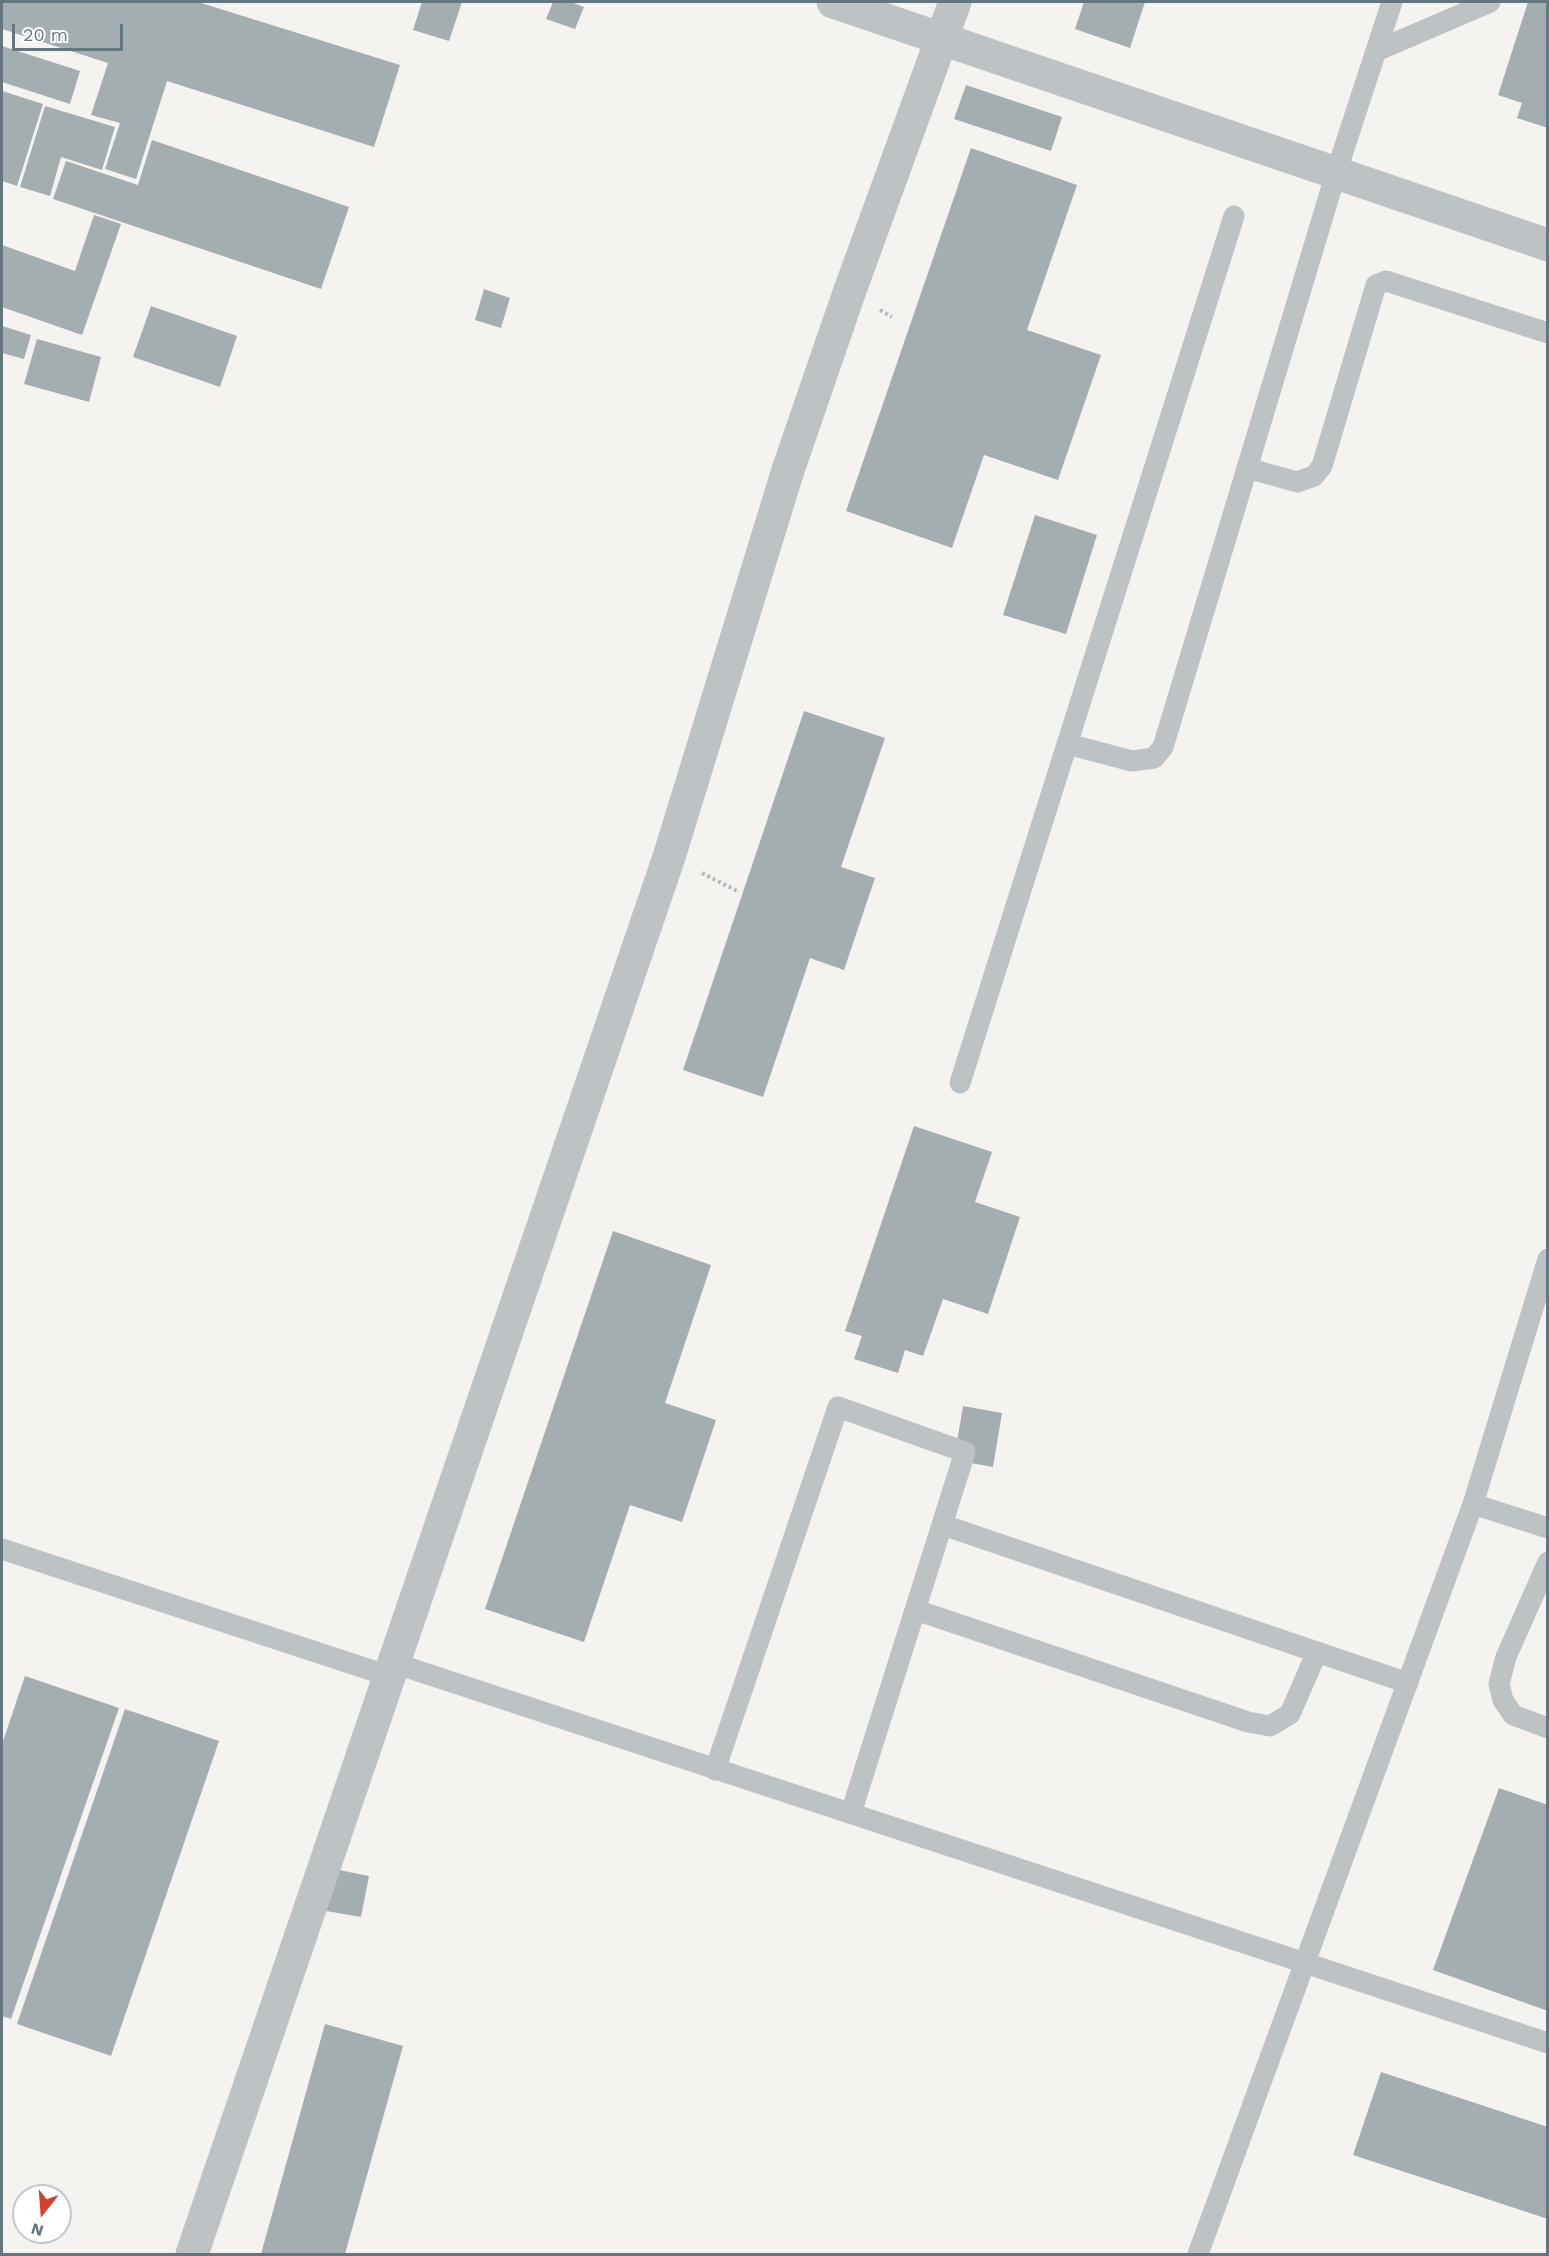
<!DOCTYPE html>
<html>
<head>
<meta charset="utf-8">
<style>
	body { margin:0 }
	#map { position:relative; width:1549px; height:2256px; overflow:hidden; background:#f4f3f0; font-family:"Work Sans",sans-serif }
	canvas { display:block }
	.frame { position:absolute; inset:0; border:3px solid #64777f; pointer-events:none }
	.north { position:absolute; left:12px; top:2184px; width:60px; height:60px; box-sizing:border-box; background:#fff; border:2px solid #c1c9cc; border-radius:50%; rotate:197deg; font-size:16px; font-weight:700; line-height:24px; text-align:center; color:#64777f }
	.north::after { content:''; display:block; margin:auto; width:21px; height:27px; background:#d83e2c; clip-path:polygon(50% 0,100% 100%,50% 72%,0 100%) }
	.scale { position:absolute; left:12px; top:24px; width:111px; height:27px; box-sizing:border-box; border:3px solid #64777f; border-top:0; padding-left:8px; font-size:18px; line-height:21px; white-space:nowrap; color:#64777f; -webkit-text-stroke:4px #fff; paint-order:stroke }
</style>
</head>
<body>
<div id="map">
<canvas width="1549" height="2256"></canvas>
<div class="frame"></div>
<div class="north">N</div>
<div class="scale">20 m</div>
</div>
<script>
const ctx = document.querySelector('canvas').getContext('2d');
ctx.lineJoin = 'round';
function fillPath(path, color) {
  ctx.fillStyle = color;
  ctx.fill(path, 'evenodd');
}
function shape(rows) {
  const path = new Path2D();
  for (const r of rows) {
    path.moveTo(r[0], r[1]);
    for (let i = 2; i < r.length; i += 2) path.lineTo(r[i], r[i + 1]);
  }
  return path;
}
function trace(path, color, width, dash) {
  ctx.strokeStyle = color;
  ctx.lineWidth = width;
  ctx.lineCap = dash ? 'butt' : 'round';
  ctx.setLineDash(dash || []);
  ctx.stroke(path);
}
const building = shape([
	[2,2,198,2,400,65,374,147,167,81,136,179,105,169,120,123,91,115,108,63,2,29],
	[422,2,462,2,449,41,413,30],
	[553,2,571,2,584,7,575,29,546,19],
	[1084,2,1145,2,1130,48,1075,29],
	[1528,2,1548,2,1548,128,1517,118,1522,103,1498,95],
	[2,46,80,71,70,104,2,82],
	[966,85,1062,117,1051,151,954,119],
	[2,91,43,104,17,186,2,181],
	[45,106,115,127,102,170,61,157,50,196,20,187],
	[152,140,349,207,321,289,53,199,66,161,138,185],
	[971,148,1077,185,1027,330,1101,355,1058,480,984,455,952,548,846,511],
	[94,215,121,224,82,335,2,307,2,245,75,271],
	[484,289,510,298,501,328,475,320],
	[151,306,237,336,220,387,133,357],
	[2,326,31,335,24,359,2,353],
	[37,339,101,357,89,402,24,384],
	[1035,515,1097,535,1066,634,1003,615],
	[804,711,885,738,841,867,875,878,844,970,810,958,763,1097,683,1070],
	[914,1126,992,1152,975,1202,1020,1217,988,1314,943,1299,923,1356,905,1350,898,1373,854,1359,862,1336,845,1331],
	[613,1231,711,1265,665,1403,716,1420,682,1522,630,1505,584,1642,485,1609],
	[963,1406,1002,1413,993,1467,954,1460],
	[25,1676,119,1708,11,2019,2,2016,2,1744],
	[125,1709,219,1741,111,2056,17,2024],
	[1499,1788,1548,1805,1548,2011,1433,1970],
	[334,1869,369,1876,361,1917,326,1911],
	[325,2024,403,2046,345,2254,261,2254],
	[1381,2072,1548,2127,1548,2219,1353,2155]
]);
const path = shape([
	[880,310,892,317],
	[702,873,737,891]
]);
const service = shape([
	[1376,51,1490,2],
	[1247,468,1297,482,1314,476,1322,466,1376,285,1386,281,1548,333],
	[1067,744,1132,761,1154,758,1163,747,1336,173,1392,2],
	[960,1083,1234,216],
	[1473,1504,1548,1528],
	[943,1525,1408,1683],
	[2,1549,389,1676],
	[1548,1562,1506,1657,1499,1684,1503,1700,1513,1715,1548,1728],
	[916,1610,1248,1722,1270,1726,1290,1714,1317,1652],
	[394,1663,1548,2043],
	[715,1770,838,1407,965,1452,851,1813],
	[1198,2254,1473,1504,1548,1259]
]);
const minor = shape([
	[833,2,1548,245],
	[192,2254,669,857,788,470,849,293,955,2]
]);
fillPath(building, '#a4aeb1');
trace(path, '#b7babc', 4, [3, 3]);
trace(service, '#bdc2c4', 21);
trace(minor, '#bdc2c4', 33);
</script>
</body>
</html>
